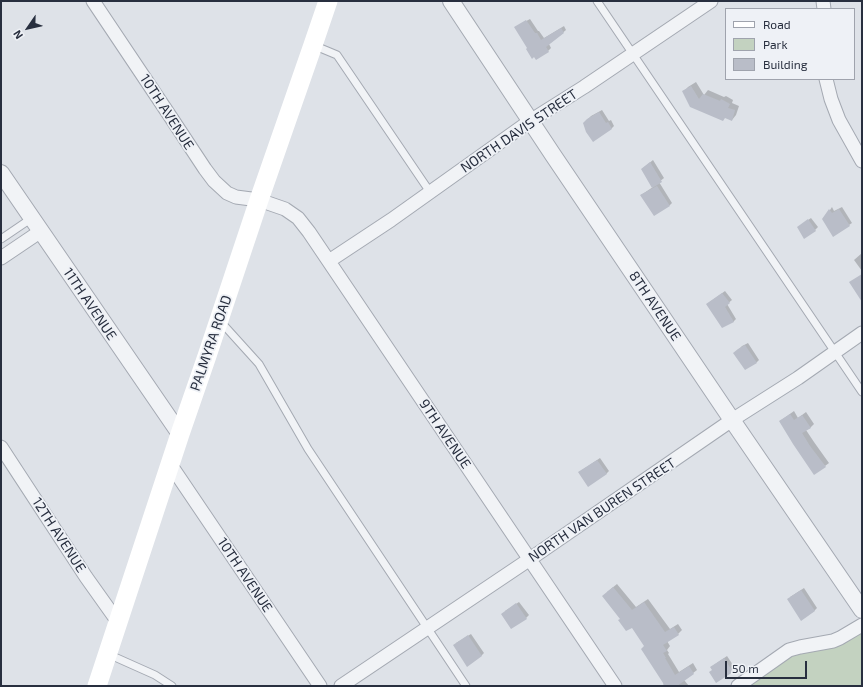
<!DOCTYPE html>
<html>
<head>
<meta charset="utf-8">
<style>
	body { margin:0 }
	#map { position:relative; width:863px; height:687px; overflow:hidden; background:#dee2e8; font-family:"Exo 2",sans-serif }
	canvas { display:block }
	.frame { position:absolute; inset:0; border:2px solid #282f3f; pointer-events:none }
	.legend { position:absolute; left:725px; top:8px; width:130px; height:72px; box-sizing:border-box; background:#eef1f6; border:1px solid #9fa3ad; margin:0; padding:5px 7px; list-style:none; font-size:12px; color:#282f3f }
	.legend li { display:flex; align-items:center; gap:8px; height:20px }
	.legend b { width:20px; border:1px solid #9fa3ad }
	.north { position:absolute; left:8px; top:8px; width:40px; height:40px; -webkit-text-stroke:3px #eef1f6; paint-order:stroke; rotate:236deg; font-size:11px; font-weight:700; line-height:16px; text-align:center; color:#282f3f }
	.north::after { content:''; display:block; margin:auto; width:14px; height:18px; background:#282f3f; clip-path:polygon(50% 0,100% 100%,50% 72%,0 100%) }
	.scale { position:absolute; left:725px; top:661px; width:82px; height:18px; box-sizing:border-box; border:2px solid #282f3f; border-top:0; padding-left:5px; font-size:12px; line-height:14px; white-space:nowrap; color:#282f3f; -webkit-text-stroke:3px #eef1f6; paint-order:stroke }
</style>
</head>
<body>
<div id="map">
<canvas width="863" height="687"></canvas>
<div class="frame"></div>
<ul class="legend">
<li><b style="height:5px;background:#fff"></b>Road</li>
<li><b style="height:11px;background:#c3d2c0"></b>Park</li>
<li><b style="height:11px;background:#b9bdc8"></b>Building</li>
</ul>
<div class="north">N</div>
<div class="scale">50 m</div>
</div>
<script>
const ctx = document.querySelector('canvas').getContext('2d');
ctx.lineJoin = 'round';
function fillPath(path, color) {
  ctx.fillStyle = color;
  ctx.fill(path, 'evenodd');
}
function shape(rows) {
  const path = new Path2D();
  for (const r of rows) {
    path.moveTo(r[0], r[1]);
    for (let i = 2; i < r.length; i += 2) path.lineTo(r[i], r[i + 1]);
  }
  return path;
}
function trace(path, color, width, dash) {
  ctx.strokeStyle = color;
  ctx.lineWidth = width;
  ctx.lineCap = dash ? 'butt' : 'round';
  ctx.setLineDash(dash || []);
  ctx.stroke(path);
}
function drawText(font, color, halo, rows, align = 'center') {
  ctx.font = font + ' "Exo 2",sans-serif';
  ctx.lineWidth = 3.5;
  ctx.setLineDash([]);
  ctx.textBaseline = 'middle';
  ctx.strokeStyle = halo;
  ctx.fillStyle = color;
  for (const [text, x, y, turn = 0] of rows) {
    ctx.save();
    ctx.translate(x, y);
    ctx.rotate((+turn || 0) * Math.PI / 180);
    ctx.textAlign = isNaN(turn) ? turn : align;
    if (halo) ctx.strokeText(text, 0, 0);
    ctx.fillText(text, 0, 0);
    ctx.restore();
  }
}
const green = shape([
	[862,626,862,686,741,686,790,652]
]);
const shadow = shape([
	[530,19,538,31,539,31,544,38,564,26,566,30,549,44,551,48,548,51,528,48,517,26],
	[696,82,704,95,708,90,724,97,726,96,733,100,732,103,739,106,736,115,732,120,683,92,688,87],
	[602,110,609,121,611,120,614,126,611,129,584,123,591,116],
	[653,160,664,178,659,182,672,203,670,205,654,214,641,195,653,187,642,169],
	[832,207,834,211,842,207,852,223,849,225,824,219],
	[811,218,818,227,815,230,798,227],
	[862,253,862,271,854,260],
	[725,291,732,300,727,304,736,319,733,322,707,304],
	[748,343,759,360,757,362,745,369,735,353,742,346],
	[794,411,798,418,806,412,814,424,810,428,806,430,814,442,829,463,825,466,780,421],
	[600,458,609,471,606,474,582,470],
	[617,584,636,607,648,599,670,629,678,624,682,630,678,634,667,641,670,646,667,650,669,653,668,654,679,672,693,663,697,670,684,680,689,686,665,686,663,684,664,683,645,646,632,626,621,618,607,592],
	[804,588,817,608,814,611,790,597],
	[519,602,529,615,526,618,505,611],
	[471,634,484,653,481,656,456,643],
	[727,656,735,668,716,682,713,670,711,667]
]);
const building = shape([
	[526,20,535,33,537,33,541,40,561,28,564,33,546,47,549,52,536,60,534,57,532,59,526,49,527,48,514,27],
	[691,86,699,99,703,94,720,101,721,99,730,104,728,108,735,110,732,121,725,118,723,121,690,107,682,91],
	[599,112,606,123,608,122,612,129,593,142,586,132,583,123,587,119],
	[650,162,662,182,652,188,641,169],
	[657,186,670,206,654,216,640,195],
	[829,209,832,213,839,209,850,226,833,237,822,219],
	[808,219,816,231,804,239,797,227],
	[862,274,862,302,849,282],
	[722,293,730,303,725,307,734,322,722,328,706,304],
	[745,345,757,363,745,370,733,353,738,349],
	[790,414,794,420,802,415,811,428,802,433,810,446,826,467,814,475,793,444,779,421],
	[597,460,607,474,588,487,578,472],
	[613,587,632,610,644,602,665,632,674,627,679,635,663,645,667,651,663,653,666,658,665,658,675,675,689,666,694,674,677,686,665,686,641,649,644,646,632,628,626,631,618,620,620,619,602,596],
	[801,590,815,611,801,621,787,599],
	[516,603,527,619,511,629,501,614],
	[468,635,482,656,467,667,453,645],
	[724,658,733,672,716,683,709,672,712,670,710,667]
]);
const service = shape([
	[597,1,862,392],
	[313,45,337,55,430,192],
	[1,239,32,218],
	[221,322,259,364,308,449,466,686],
	[108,654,155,675,172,686]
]);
const minor = shape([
	[93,1,170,116,205,169,214,181,227,193,236,197,259,200,285,209,298,218,309,232,615,686],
	[823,1,824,9],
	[826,79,831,99,839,120,862,161],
	[1,258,41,231],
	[329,261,391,220,530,121,584,87,711,1],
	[1,447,86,577,118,622],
	[170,464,320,686],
	[341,686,530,559,732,420,798,378,862,333],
	[738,686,789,650,800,647,833,641,840,638,862,625]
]);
const tertiary = shape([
	[451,1,553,155,732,420,862,610],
	[1,173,180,434]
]);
const secondary = shape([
	[97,686,180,434,207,356,259,200,313,45,328,1]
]);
const streetNames = [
	["10TH AVENUE",167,112,57],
	["NORTH DAVIS STREET",519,131,-34],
	["11TH AVENUE",90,304,56],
	["8TH AVENUE",655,306,56],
	["PALMYRA ROAD",211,343,-71],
	["9TH AVENUE",445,434,56],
	["NORTH VAN BUREN STREET",602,510,-34],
	["12TH AVENUE",59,535,57],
	["10TH AVENUE",245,575,56]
];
fillPath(green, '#c3d2c0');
fillPath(shadow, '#0003');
fillPath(building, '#b9bdc8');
trace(service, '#a4a9b2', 9);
trace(minor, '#a4a9b2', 15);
trace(tertiary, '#a4a9b2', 18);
trace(service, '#f1f3f6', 7);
trace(minor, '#f1f3f6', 13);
trace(tertiary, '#f1f3f6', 16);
trace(secondary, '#fff', 19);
drawText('14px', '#282f3f', '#eef1f6', streetNames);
</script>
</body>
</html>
